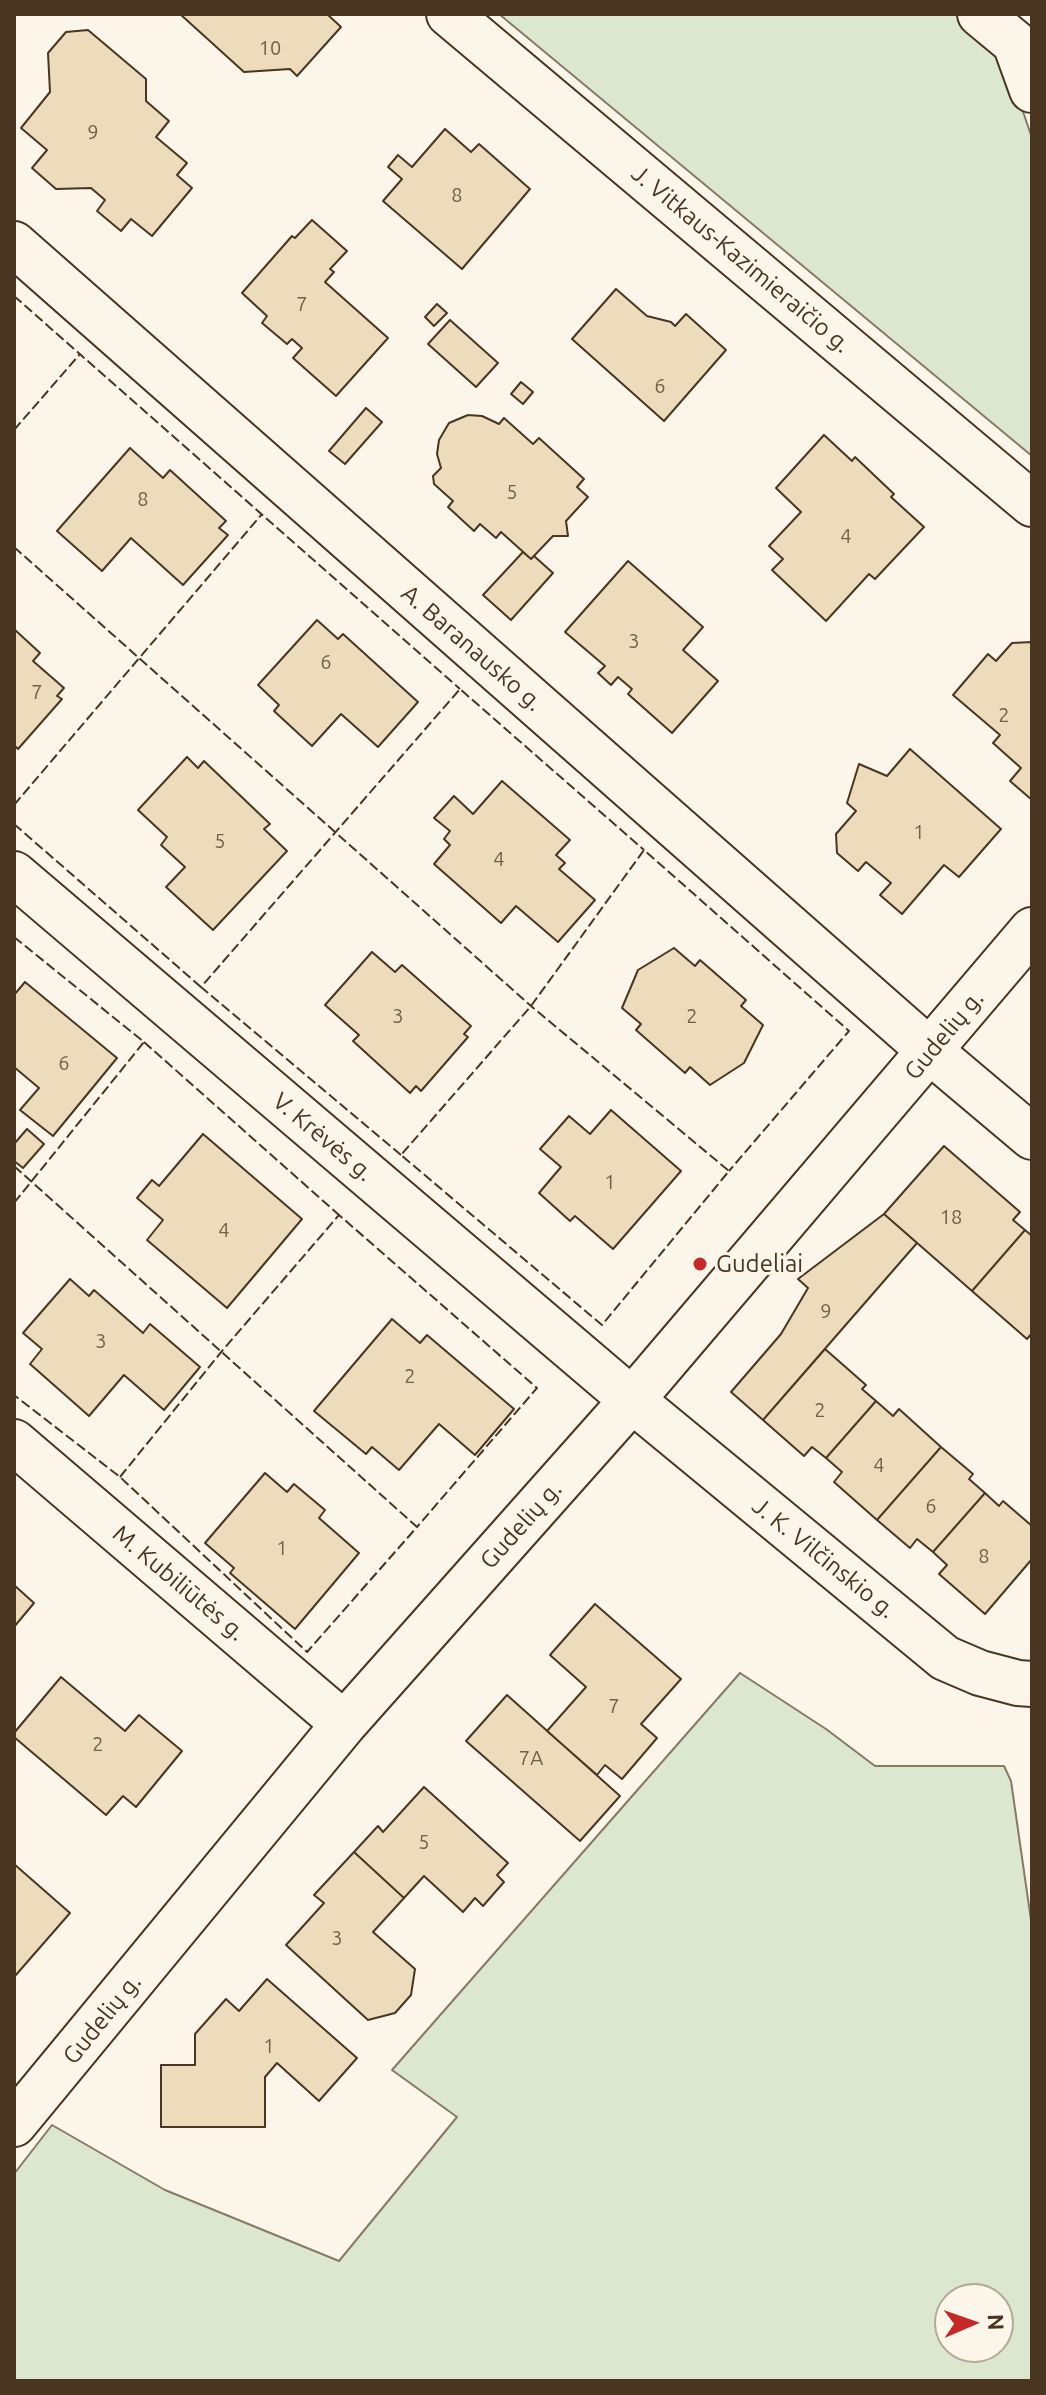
<!DOCTYPE html>
<html>
<head>
<meta charset="utf-8">
<style>
	body { margin:0 }
	#map { position:relative; width:1046px; height:2395px; overflow:hidden; background:#fbf6e9; font-family:Ubuntu,sans-serif }
	canvas { display:block }
	.frame { position:absolute; inset:0; border:16px solid #4a3520; pointer-events:none }
	.north { position:absolute; left:934px; top:2283px; width:80px; height:80px; box-sizing:border-box; background:#fbf6e9; border:2px solid #b4a999; border-radius:50%; rotate:88deg; font-size:22px; font-weight:700; line-height:32px; text-align:center; color:#4a3520 }
	.north::after { content:''; display:block; margin:auto; width:28px; height:36px; background:#c62828; clip-path:polygon(50% 0,100% 100%,50% 72%,0 100%) }
</style>
</head>
<body>
<div id="map">
<canvas width="1046" height="2395"></canvas>
<div class="frame"></div>
<div class="north">N</div>
</div>
<script>
const ctx = document.querySelector('canvas').getContext('2d');
ctx.lineJoin = 'round';
function fillPath(path, color) {
  ctx.fillStyle = color;
  ctx.fill(path, 'evenodd');
}
function shape(rows) {
  const path = new Path2D();
  for (const r of rows) {
    path.moveTo(r[0], r[1]);
    for (let i = 2; i < r.length; i += 2) path.lineTo(r[i], r[i + 1]);
  }
  return path;
}
function trace(path, color, width, dash) {
  ctx.strokeStyle = color;
  ctx.lineWidth = width;
  ctx.lineCap = dash ? 'butt' : 'round';
  ctx.setLineDash(dash || []);
  ctx.stroke(path);
}
function drawText(font, color, halo, rows, align = 'center') {
  ctx.font = font + ' Ubuntu,sans-serif';
  ctx.lineWidth = 6;
  ctx.setLineDash([]);
  ctx.textBaseline = 'middle';
  ctx.strokeStyle = halo;
  ctx.fillStyle = color;
  for (const [text, x, y, turn = 0] of rows) {
    ctx.save();
    ctx.translate(x, y);
    ctx.rotate((+turn || 0) * Math.PI / 180);
    ctx.textAlign = isNaN(turn) ? turn : align;
    if (halo) ctx.strokeText(text, 0, 0);
    ctx.fillText(text, 0, 0);
    ctx.restore();
  }
}
const green = shape([
	[499,14,996,14,1006,62,1032,138,1032,456,499,14],
	[740,1673,826,1729,875,1766,1004,1766,1011,1781,1032,1927,1032,2381,14,2381,14,2174,52,2125,165,2190,339,2261,457,2117,392,2070,740,1673],
	[998,2299,998,2347,950,2347,950,2299,998,2299]
]);
const building = shape([
	[180,14,327,14,341,27,297,76,290,69,244,72,180,14],
	[88,30,146,79,146,101,169,121,156,137,187,163,177,175,192,188,152,236,131,219,121,231,97,211,105,200,91,188,56,189,32,168,47,150,21,128,50,92,48,53,66,32,88,30],
	[445,129,471,152,479,144,530,189,462,269,383,201,402,179,388,167,398,155,412,167,445,129],
	[312,220,347,251,330,269,334,272,325,282,388,338,336,396,293,358,302,348,292,339,287,344,262,323,267,316,242,293,292,236,295,238,312,220],
	[616,289,647,316,671,322,675,326,686,314,726,350,664,421,572,339,616,289],
	[437,304,447,313,434,326,425,317,437,304],
	[450,320,498,363,476,387,428,344,450,320],
	[521,382,533,392,523,404,511,394,521,382],
	[366,408,382,422,345,464,329,451,366,408],
	[468,415,482,416,499,424,504,418,533,444,539,438,584,479,577,487,588,497,566,521,568,536,553,536,531,559,501,532,496,538,480,524,474,531,448,507,453,501,434,484,433,476,441,468,437,454,439,440,449,423,468,415],
	[824,435,852,461,855,457,894,494,891,497,924,527,875,579,869,574,826,621,772,570,783,559,769,546,801,512,776,488,824,435],
	[130,448,163,478,170,470,226,521,219,528,228,535,183,585,131,538,102,571,57,531,130,448],
	[523,552,531,559,534,556,553,573,511,620,483,595,523,552],
	[628,561,703,627,683,650,718,681,672,733,628,694,632,689,618,677,611,685,598,673,605,666,565,632,628,561],
	[317,620,338,639,343,634,418,702,378,747,341,714,312,746,274,711,279,705,258,685,317,620],
	[14,629,40,653,33,661,64,688,57,696,62,699,18,749,14,745,14,629],
	[1032,642,1032,800,1010,781,1021,768,993,743,1000,735,953,695,988,654,996,661,1012,643,1032,642],
	[910,749,1001,829,959,877,944,865,902,914,880,895,891,883,866,862,858,871,837,853,836,834,856,811,847,803,859,764,887,776,910,749],
	[187,757,198,768,204,761,270,824,264,829,287,851,213,930,166,887,185,867,161,845,167,837,138,810,187,757],
	[502,781,570,840,556,855,565,863,559,869,595,900,558,942,516,906,501,923,434,864,450,845,444,839,450,831,434,818,454,796,473,814,502,781],
	[674,948,695,966,700,960,746,1000,741,1006,763,1025,744,1063,710,1085,690,1067,685,1073,636,1030,641,1024,622,1008,638,970,674,948],
	[372,952,395,972,402,965,471,1026,464,1034,468,1037,421,1091,416,1086,410,1093,353,1041,359,1035,325,1005,372,952],
	[25,982,117,1058,53,1136,20,1110,39,1088,14,1067,14,995,25,982],
	[611,1110,681,1171,613,1249,575,1216,570,1221,539,1193,561,1167,540,1149,569,1116,590,1134,611,1110],
	[27,1129,44,1144,23,1168,14,1161,14,1144,27,1129],
	[203,1134,302,1219,227,1308,147,1240,163,1220,137,1198,152,1180,159,1186,203,1134],
	[944,1146,1020,1212,1013,1220,1025,1230,972,1291,884,1214,944,1146],
	[884,1214,917,1243,763,1420,731,1392,781,1334,808,1288,798,1279,884,1214],
	[1025,1230,1032,1236,1032,1333,1027,1339,972,1291,1025,1230],
	[70,1279,89,1296,94,1290,143,1333,150,1324,200,1367,164,1410,124,1375,89,1416,30,1364,42,1349,23,1333,70,1279],
	[392,1319,420,1343,427,1335,514,1409,475,1455,439,1424,399,1470,372,1447,366,1454,314,1411,392,1319],
	[825,1349,866,1385,862,1389,876,1401,826,1458,812,1447,804,1456,763,1420,825,1349],
	[876,1401,893,1416,899,1409,941,1447,877,1520,834,1482,842,1472,826,1458,876,1401],
	[941,1447,973,1474,969,1479,985,1493,933,1552,917,1539,910,1548,877,1520,941,1447],
	[265,1473,287,1492,294,1484,325,1510,319,1518,359,1553,295,1629,230,1573,234,1568,205,1543,265,1473],
	[985,1493,999,1506,1003,1501,1032,1526,1032,1559,985,1614,939,1574,947,1565,933,1552,985,1493],
	[14,1585,34,1603,14,1627,14,1585],
	[595,1604,681,1679,641,1724,657,1738,622,1779,605,1765,597,1775,547,1731,586,1687,550,1655,595,1604],
	[61,1677,125,1731,139,1715,182,1751,136,1807,123,1796,106,1815,14,1737,14,1733,61,1677],
	[507,1695,620,1796,580,1841,466,1741,507,1695],
	[424,1787,508,1863,497,1875,504,1882,483,1906,475,1898,463,1912,424,1876,404,1898,354,1852,378,1826,383,1832,424,1787],
	[354,1852,404,1898,373,1932,415,1969,411,1995,395,2013,368,2020,286,1945,324,1903,314,1895,354,1852],
	[14,1864,70,1913,15,1976,14,1976,14,1864],
	[267,1979,357,2058,319,2101,277,2063,265,2077,265,2127,161,2127,161,2065,195,2065,195,2034,226,1999,239,2011,267,1979]
]);
const minor = shape([
	[449,14,1032,504],
	[980,14,1015,43,1032,90],
	[14,244,930,1051,1032,1137],
	[14,874,632,1400,945,1658,980,1673,1018,1683,1032,1684],
	[14,1442,344,1724],
	[14,2124,344,1724,632,1400,1032,930]
]);
const fence = shape([
	[14,296,460,689],
	[14,430,80,354],
	[14,547,531,1006,729,1171,602,1325,401,1155,531,1006,644,850,849,1031,729,1171],
	[14,805,262,514],
	[14,824,201,987],
	[14,937,144,1042,14,1203],
	[144,1042,339,1215],
	[401,1155,201,987,460,689,644,850],
	[14,1166,417,1527,307,1652,120,1477,14,1395],
	[120,1477,222,1351,339,1215,537,1388,417,1527]
]);
const markers = [
	[700,1264,8,"#c62828"]
];
const numberNames = [
	["10",270,48],
	["9",93,132],
	["8",457,195],
	["7",302,304],
	["6",660,386],
	["5",512,492],
	["8",143,499],
	["4",846,536],
	["3",634,641],
	["6",326,662],
	["7",37,692],
	["2",1004,715],
	["1",919,832],
	["5",220,841],
	["4",499,859],
	["3",398,1016],
	["2",692,1016],
	["6",64,1063],
	["1",610,1182],
	["18",951,1217],
	["4",224,1230],
	["9",826,1311],
	["3",101,1341],
	["2",410,1376],
	["2",820,1410],
	["4",879,1465],
	["6",931,1506],
	["1",282,1548],
	["8",984,1556],
	["7",614,1706],
	["2",98,1744],
	["7A",531,1758],
	["5",424,1842],
	["3",337,1938],
	["1",269,2046]
];
const streetNames = [
	["J. Vitkaus-Kazimieraičio g.",741,259,40],
	["A. Baranausko g.",472,648,41],
	["Gudelių g.",944,1035,-50],
	["V. Krėvės g.",323,1137,40],
	["Gudelių g.",521,1525,-48],
	["J. K. Vilčinskio g.",824,1558,39],
	["M. Kubiliūtės g.",179,1583,40],
	["Gudelių g.",102,2019,-51]
];
const poiNames = [
	["Gudeliai",716,1264]
];
fillPath(green, '#dce7d0');
trace(green, '#887966', 2);
fillPath(building, '#ecdcbc');
trace(building, '#4a3520', 2);
trace(minor, '#4a3520', 48);
trace(minor, '#fbf6e9', 44);
trace(fence, '#4a3520', 2, [10, 4]);
for (const [x, y, r, color] of markers) {
  const dot = new Path2D();
  dot.arc(x, y, r, 0, 2 * Math.PI);
  ctx.fillStyle = color;
  ctx.fill(dot);
  trace(dot, '#fbf6e9', 3);
}
drawText('20px', '#725f47', null, numberNames);
drawText('24px', '#4a3520', '#fbf6e9', streetNames);
drawText('24px', '#4a3520', '#fbf6e9', poiNames, 'left');
</script>
</body>
</html>
